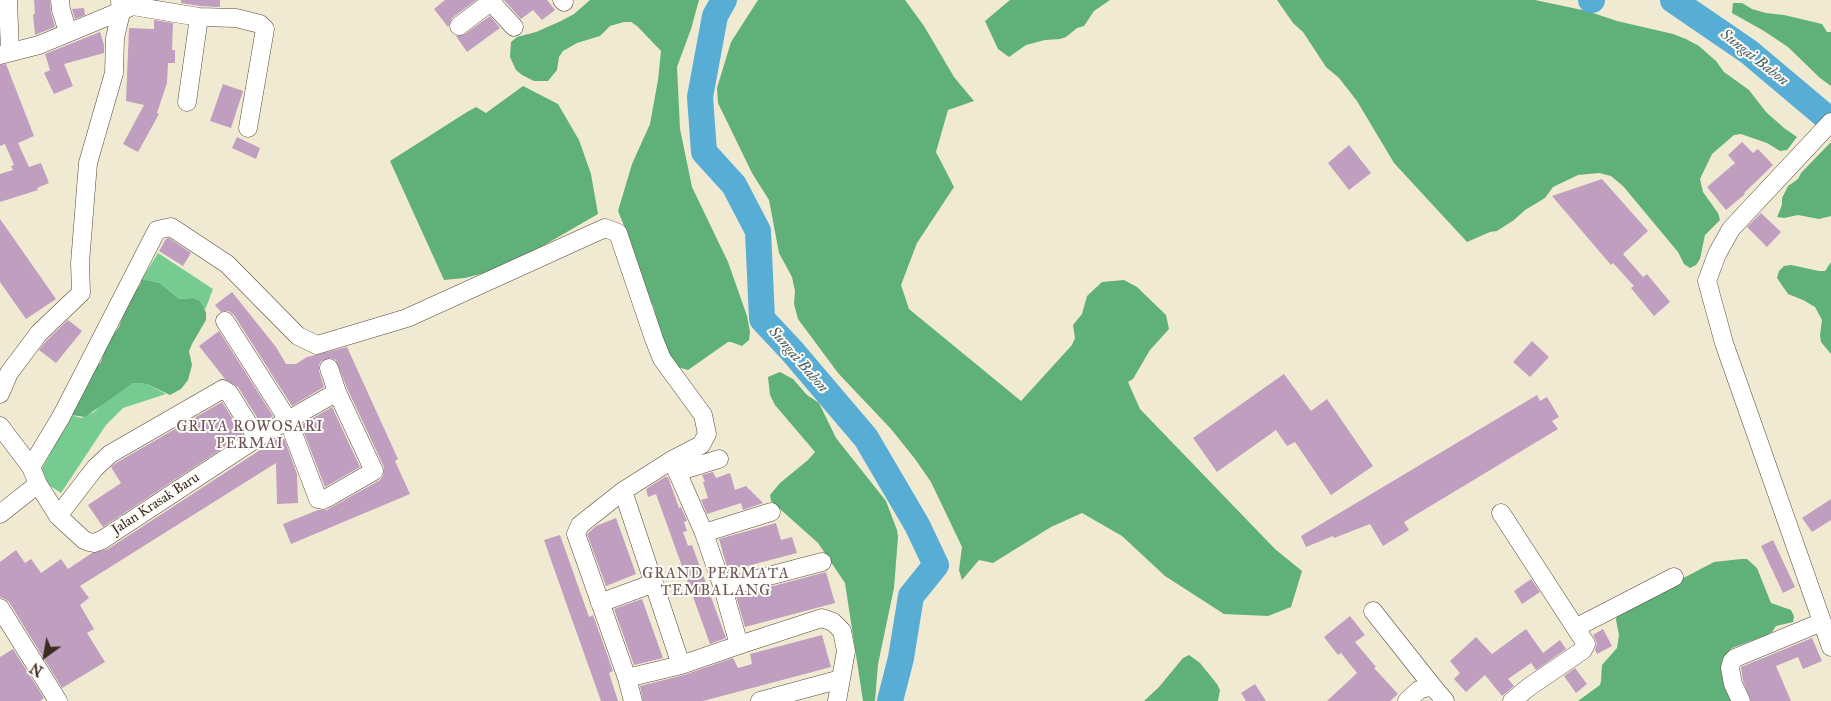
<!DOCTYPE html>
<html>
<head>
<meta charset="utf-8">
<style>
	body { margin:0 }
	#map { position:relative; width:1831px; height:701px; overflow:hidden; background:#f1ead2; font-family:"IM FELL Great Primer",serif }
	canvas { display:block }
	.north { position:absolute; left:20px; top:631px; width:50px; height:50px; -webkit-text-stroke:4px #fdfcf7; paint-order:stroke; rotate:212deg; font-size:14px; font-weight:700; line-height:20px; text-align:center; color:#3b2a1e }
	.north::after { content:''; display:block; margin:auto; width:18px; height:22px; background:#3b2a1e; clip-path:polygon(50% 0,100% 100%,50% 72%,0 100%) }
</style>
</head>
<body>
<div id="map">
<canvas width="1831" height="701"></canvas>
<div class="north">N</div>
</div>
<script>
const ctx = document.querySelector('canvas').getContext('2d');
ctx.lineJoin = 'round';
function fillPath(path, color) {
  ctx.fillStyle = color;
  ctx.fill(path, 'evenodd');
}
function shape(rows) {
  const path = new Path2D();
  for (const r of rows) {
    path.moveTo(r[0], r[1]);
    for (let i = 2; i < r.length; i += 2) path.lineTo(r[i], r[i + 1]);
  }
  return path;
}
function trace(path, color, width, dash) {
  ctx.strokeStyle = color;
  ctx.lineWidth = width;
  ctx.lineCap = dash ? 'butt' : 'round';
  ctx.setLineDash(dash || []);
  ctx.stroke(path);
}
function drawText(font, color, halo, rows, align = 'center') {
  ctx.font = font + ' "IM FELL Great Primer",serif';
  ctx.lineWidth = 4;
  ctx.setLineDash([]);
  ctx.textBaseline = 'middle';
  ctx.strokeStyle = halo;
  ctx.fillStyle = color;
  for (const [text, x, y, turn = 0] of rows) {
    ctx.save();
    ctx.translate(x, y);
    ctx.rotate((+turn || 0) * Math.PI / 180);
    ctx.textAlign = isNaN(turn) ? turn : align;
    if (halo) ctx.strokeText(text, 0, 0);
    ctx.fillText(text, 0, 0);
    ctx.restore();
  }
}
const green = shape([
	[158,253,213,289,205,310,199,300,193,298,179,299,160,283,142,279],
	[133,383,147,384,166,394,123,408,106,425,61,493,41,480,38,476,71,415,81,418,94,412,104,402]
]);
const forest = shape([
	[590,0,699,0,691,29,677,67,680,129,692,187,728,262,747,316,750,332,749,340,742,346,731,342,728,342,688,370,674,366,657,327,654,308,642,283,630,240,618,211,632,164,650,124,658,80,661,51,637,26,631,22,624,22,610,26,600,36,577,43,563,51,559,57,557,70,548,81,534,81,522,75,516,70,510,57,511,42,517,37,536,32,561,21,574,14],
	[758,0,905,0,924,26,954,77,974,101,948,110,936,152,954,187,917,243,901,285,909,309,1021,401,1072,345,1075,338,1073,325,1082,314,1087,296,1102,282,1124,280,1137,287,1166,315,1169,329,1150,350,1133,379,1128,382,1140,409,1275,549,1302,571,1291,607,1268,616,1224,614,1165,576,1122,536,1082,513,1051,527,993,563,979,560,962,580,959,570,962,547,931,482,915,459,891,429,838,373,798,319,794,304,795,291,792,277,779,253,769,200,752,173,718,103,717,88,731,42],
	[1010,0,1110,0,1094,11,1084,26,1077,28,1066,37,1060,39,1045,40,1026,45,1009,57,998,49,985,21],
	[1277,0,1535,0,1587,11,1617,21,1673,34,1686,39,1699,46,1716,61,1724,72,1749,90,1766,112,1784,128,1797,137,1787,150,1780,151,1767,143,1741,134,1734,135,1712,154,1700,179,1703,192,1718,213,1720,220,1705,235,1700,259,1696,265,1690,268,1684,264,1678,252,1623,186,1611,176,1599,173,1578,175,1553,187,1545,198,1525,210,1514,220,1497,231,1490,232,1467,242,1394,163,1357,101,1339,78,1326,67,1303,32,1293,23],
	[1733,3,1742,3,1752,9,1766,13,1784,15,1822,24,1827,32,1831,32,1831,86,1820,78,1788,47,1764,31,1732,13],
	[523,86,558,104,579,140,591,174,598,214,515,262,484,273,465,278,444,280,390,161,467,112,476,107,486,113],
	[1831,142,1831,216,1819,219,1798,215,1784,218,1777,217,1782,205,1782,198,1788,186,1798,179,1801,173],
	[1831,262,1831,354,1821,342,1820,335,1822,320,1815,307,1803,300,1788,294,1777,278,1779,271,1784,266,1791,265,1819,271,1825,271],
	[142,279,160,283,179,299,193,298,199,300,203,306,206,313,206,320,192,344,189,351,192,365,188,380,181,389,170,395,147,384,133,383,85,417,71,415,90,375,101,362,107,343,119,327,128,301,140,285],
	[780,372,793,379,807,395,819,403,836,438,886,501,897,530,898,537,894,588,878,664,875,701,863,701,845,583,818,543,771,501,770,495,780,483,808,460,815,452,775,405,770,395,768,377],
	[1741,559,1747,559,1757,568,1771,603,1791,610,1794,616,1793,622,1776,626,1772,632,1767,635,1732,648,1728,653,1732,701,1578,701,1600,685,1601,681,1602,665,1617,648,1619,635,1616,620,1617,613,1714,562],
	[1189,655,1200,663,1217,684,1220,690,1218,701,1144,701,1159,687,1183,658]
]);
const river = shape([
	[724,0,715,16,700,97,704,152,734,185,758,231,762,319,792,351,866,438,917,525,936,565,911,596,901,658,890,701],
	[1591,0,1592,0],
	[1673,0,1749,52,1831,121]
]);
const building = shape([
	[34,0,50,0,51,13,55,27,35,35,33,14,35,14],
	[181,0,220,0,220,7,200,6,181,3],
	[445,0,476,0,452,18,448,27,434,9],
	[504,0,547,0,555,10,542,20,533,10,521,19],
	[84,8,85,15,75,19,72,9],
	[490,16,500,28,467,52,456,36,465,34],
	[154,20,173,23,172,50,175,50,175,63,168,63,167,83,157,113,159,114,138,152,123,144,144,105,126,101,129,28,154,29],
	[100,32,104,45,104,53,64,64,73,86,54,94,44,73,50,70,45,54],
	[6,64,34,136,18,143,29,167,41,163,49,183,37,188,38,190,0,202,0,174,13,170,11,166,14,165,5,144,0,146,0,65],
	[223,84,243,91,231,128,210,121],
	[237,137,260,148,256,159,232,148],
	[1742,142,1753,153,1758,149,1773,165,1744,193,1745,194,1726,210,1707,187,1735,163,1728,155],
	[1349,145,1371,173,1349,190,1328,163],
	[1602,179,1648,231,1623,254,1643,277,1647,274,1670,302,1654,316,1631,288,1634,286,1613,263,1611,265,1552,196],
	[1761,213,1781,232,1767,247,1747,227],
	[0,219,56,299,26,319,0,282],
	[169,238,191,253,183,266,159,251,166,239],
	[232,292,276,347,286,364,296,364,307,357,347,347,398,459,395,461,410,494,291,544,283,524,318,510,327,510,332,507,380,480,383,476,384,467,347,388,336,360,331,358,321,361,319,365,319,371,324,387,292,406,234,315,229,311,221,312,215,305],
	[68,320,82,331,56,363,39,350,47,340],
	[219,331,273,416,261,424,238,387,225,379,199,346],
	[1532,341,1549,357,1530,377,1513,362],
	[1284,374,1311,411,1327,399,1373,466,1331,495,1295,442,1287,446,1276,430,1217,472,1193,438],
	[1537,395,1540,401,1547,397,1559,417,1552,421,1558,429,1404,522,1409,530,1383,546,1370,524,1334,538,1333,536,1306,547,1301,536],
	[222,402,243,435,103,527,88,505,121,483,111,467,116,463],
	[332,407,360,467,325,487,301,425],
	[283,435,297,474,298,503,277,504,276,463,80,586,89,598,80,605,94,629,87,633,105,662,62,688,9,602,5,599,0,597,0,562,16,550,25,563,31,559,41,573,61,559,68,569,92,553,108,549],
	[713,472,716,478,730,473,735,490,746,486,763,503,743,510,741,503,707,514,701,500,708,498,703,482,705,482,702,475],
	[665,477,668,477,679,508,681,507,687,521,684,522,687,531,683,532,688,546,692,545,726,638,710,644,656,494,648,497,646,489],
	[1831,499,1831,520,1812,532,1802,518],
	[616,518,636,574,606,586,587,534,596,526],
	[776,523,781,540,792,537,797,553,728,571,719,539],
	[560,535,589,617,593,615,613,671,609,673,618,701,601,701,564,597,544,540],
	[1773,540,1795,587,1783,593,1761,546],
	[826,572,835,603,745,627,736,596],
	[1531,579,1540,592,1522,604,1514,591],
	[642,599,663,658,634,665,614,609],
	[1350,616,1365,635,1355,642,1376,667,1374,668,1398,694,1390,701,1327,701,1357,673,1341,653,1338,655,1324,637],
	[1526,629,1543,653,1560,640,1566,649,1536,670,1531,663,1508,679,1514,686,1502,696,1485,675,1466,692,1454,679,1460,673,1450,661,1476,637,1492,654],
	[1603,629,1612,646,1597,654,1595,650,1597,643,1593,635],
	[822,635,831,667,703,701,643,701,640,686,684,675,733,658,738,668,752,664,750,654],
	[1812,638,1822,661,1803,669,1798,657,1776,666,1791,701,1751,701,1743,681,1741,667],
	[13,649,44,698,40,701,0,701,0,657],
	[1575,668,1587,684,1576,693,1564,676],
	[1255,684,1266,701,1246,701,1241,693]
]);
const minor = shape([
	[8,0,10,52],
	[60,0,61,10,68,32],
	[562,0,564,2],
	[491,2,514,27],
	[459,26,493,0],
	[0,55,39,45,133,6,199,17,236,18,260,24,265,29,248,128],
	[187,102,199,17],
	[1831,122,1731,229,1717,254,1707,281,1724,343,1831,647],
	[329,368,337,392],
	[0,394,9,373,39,333,81,293,80,263,88,163,114,73,115,38,121,12,120,0],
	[0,426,31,467,38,484,58,516,84,540,89,542,94,543,102,540,257,438,288,420,337,392,374,471,327,498,323,500,318,499,288,420,225,321],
	[31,467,61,417,157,230,171,227,227,264,298,336,317,345,407,318,605,228,618,233,654,339,662,359,703,415,707,434,701,445,672,460,623,491,681,665],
	[677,472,719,459],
	[623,491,580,525,576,534,627,678,681,665,739,645,723,588,704,533,672,460],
	[1501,513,1586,644,1583,650,1529,687,1512,701],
	[0,514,38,484],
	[58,516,95,468,110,454,223,389,229,393,257,438],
	[704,533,771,512],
	[723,588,822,562],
	[600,603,654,583],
	[0,608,58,701],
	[1373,611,1434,688],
	[1577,627,1674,577],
	[739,645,822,618,833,622,842,631,846,651,837,701],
	[627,678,633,701],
	[760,701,841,679],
	[1407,701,1419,690,1428,687,1434,688,1445,701],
	[1741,701,1733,684,1730,668,1732,661,1735,658,1822,622]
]);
const streetNames = [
	["Jalan Krasak Baru",156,504,-33]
];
const waterNames = [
	["Sungai Babon",1754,58,38],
	["Sungai Babon",798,360,49]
];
const neighbourhoodNames = [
	["GRIYA ROWOSARI",250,427],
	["PERMAI",250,444],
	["GRAND PERMATA",716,574],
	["TEMBALANG",716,591]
];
fillPath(green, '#76cc90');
fillPath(forest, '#60b07a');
trace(river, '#57add3', 26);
fillPath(building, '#bf9ec0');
trace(minor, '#564739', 19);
trace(minor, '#fff', 18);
drawText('14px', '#3b2a1e', '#fdfcf7', streetNames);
drawText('italic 15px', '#465e66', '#fdfcf7', waterNames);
ctx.letterSpacing = '1px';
drawText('15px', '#695357', '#fdfcf7', neighbourhoodNames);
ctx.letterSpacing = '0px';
</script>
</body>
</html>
